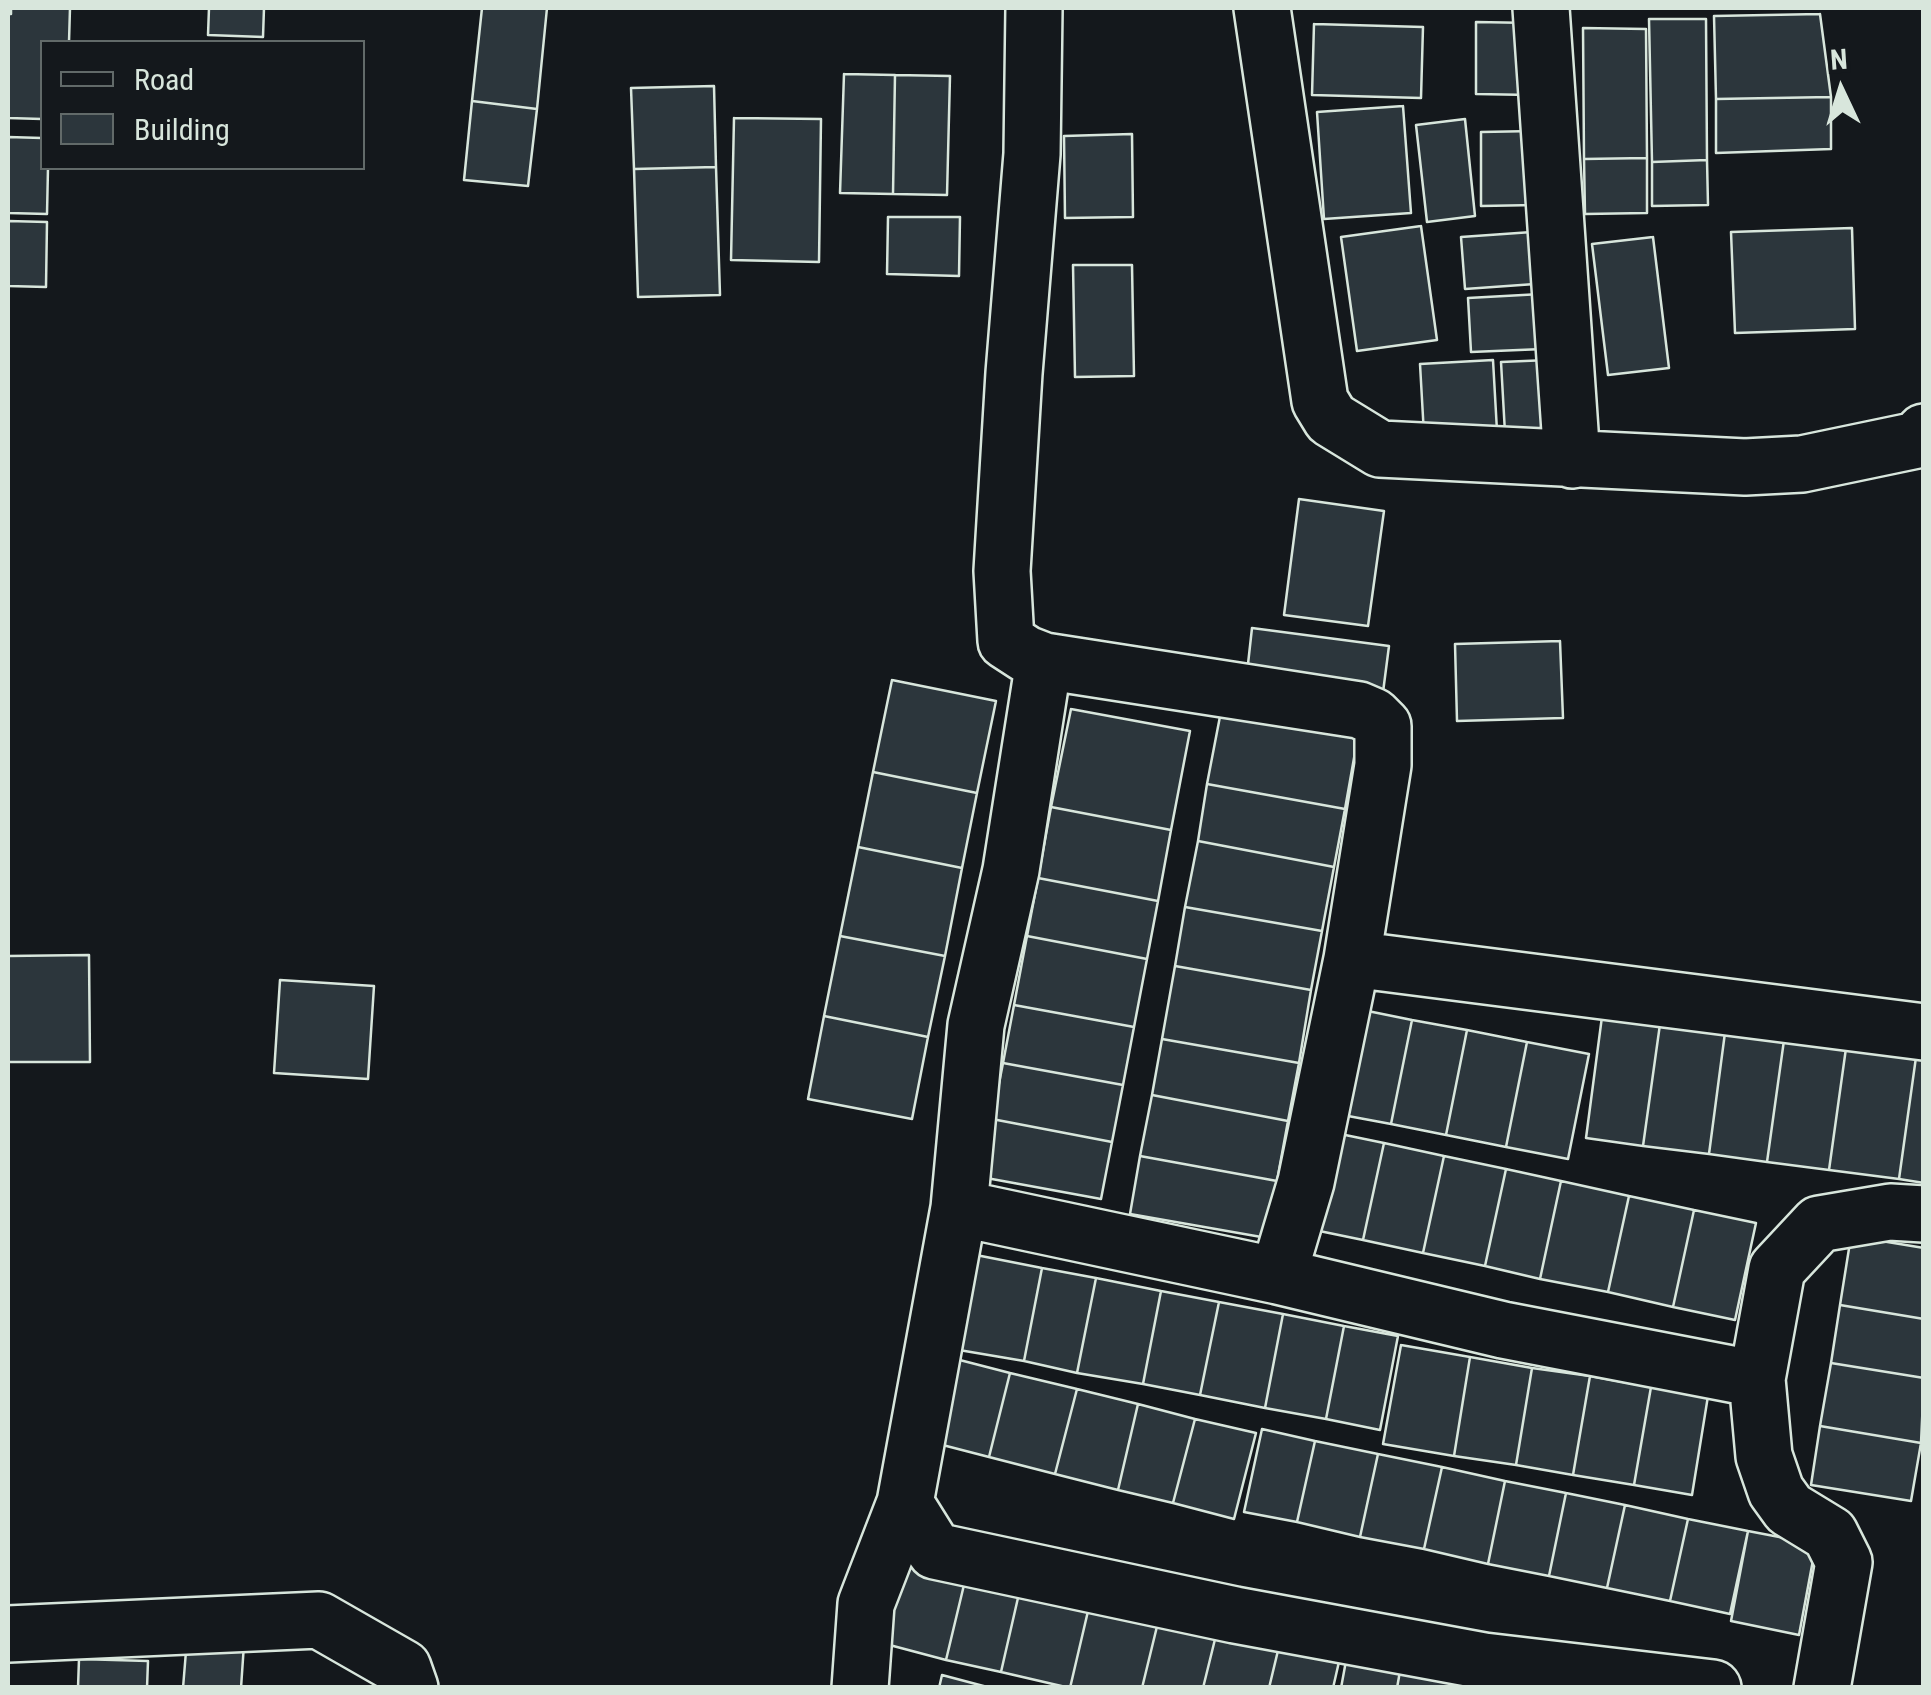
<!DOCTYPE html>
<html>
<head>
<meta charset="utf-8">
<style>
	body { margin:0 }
	#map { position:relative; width:1931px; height:1695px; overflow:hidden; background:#14181c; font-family:"Roboto Condensed",sans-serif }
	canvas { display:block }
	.frame { position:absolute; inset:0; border:10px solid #d8e6dc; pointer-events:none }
	.legend { position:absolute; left:40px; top:40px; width:325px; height:130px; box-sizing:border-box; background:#14181c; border:2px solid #626a69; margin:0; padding:12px 18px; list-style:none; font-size:30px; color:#d8e6dc }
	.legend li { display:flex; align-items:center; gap:20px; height:50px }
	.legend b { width:50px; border:2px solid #626a69 }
	.north { position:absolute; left:1791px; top:40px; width:100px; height:100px; -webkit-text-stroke:8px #14181c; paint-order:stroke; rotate:356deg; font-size:28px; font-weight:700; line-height:40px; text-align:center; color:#d8e6dc }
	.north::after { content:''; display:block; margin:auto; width:35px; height:45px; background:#d8e6dc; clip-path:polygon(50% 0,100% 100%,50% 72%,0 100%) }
</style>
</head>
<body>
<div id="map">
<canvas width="1931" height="1695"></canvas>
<div class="frame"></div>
<ul class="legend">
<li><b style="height:12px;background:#14181c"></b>Road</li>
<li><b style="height:28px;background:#2c363c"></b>Building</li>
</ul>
<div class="north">N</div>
</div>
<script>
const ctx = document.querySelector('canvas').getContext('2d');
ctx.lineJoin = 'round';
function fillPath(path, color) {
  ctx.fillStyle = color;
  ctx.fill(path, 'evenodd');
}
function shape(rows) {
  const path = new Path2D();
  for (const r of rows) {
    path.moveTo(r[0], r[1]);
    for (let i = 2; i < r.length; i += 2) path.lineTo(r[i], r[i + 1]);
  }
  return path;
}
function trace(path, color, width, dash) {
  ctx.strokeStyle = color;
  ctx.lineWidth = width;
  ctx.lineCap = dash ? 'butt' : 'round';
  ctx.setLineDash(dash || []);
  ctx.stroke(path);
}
const building = shape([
	[11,8,70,8,69,42,42,42,42,119,8,118,8,14,11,14,11,8],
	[209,8,264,8,263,37,208,35,209,8],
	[482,8,547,8,537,109,472,101,482,8],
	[1820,14,1831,97,1716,99,1714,16,1820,14],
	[1649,19,1706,19,1707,160,1652,162,1649,19],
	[1476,22,1532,23,1531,95,1476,94,1476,22],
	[1314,24,1423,27,1421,98,1312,95,1314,24],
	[1583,28,1646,29,1647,158,1584,159,1583,28],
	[844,74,895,75,893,194,840,193,844,74],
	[895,75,950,76,947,195,893,194,895,75],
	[714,86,716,167,634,169,631,88,714,86],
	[1831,97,1831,149,1716,153,1716,99,1831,97],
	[472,101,537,109,528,186,464,180,472,101],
	[1403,106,1411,213,1324,219,1317,112,1403,106],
	[734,118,821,119,819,262,731,260,734,118],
	[1465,119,1475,216,1427,222,1416,125,1465,119],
	[1534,131,1536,205,1481,206,1481,132,1534,131],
	[1132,134,1133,217,1065,218,1064,136,1132,134],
	[8,137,42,138,42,168,48,168,47,214,8,213,8,137],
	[1647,158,1647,213,1585,214,1584,159,1647,158],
	[1707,160,1708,205,1652,206,1652,162,1707,160],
	[716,167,720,295,638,297,634,169,716,167],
	[888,217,960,217,959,276,887,274,888,217],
	[8,221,47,222,46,287,8,286,8,221],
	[1421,226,1437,340,1357,351,1341,237,1421,226],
	[1852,228,1855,329,1735,333,1731,232,1852,228],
	[1532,232,1535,284,1465,289,1461,237,1532,232],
	[1653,237,1669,368,1608,375,1592,244,1653,237],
	[1073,265,1132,265,1134,376,1075,377,1073,265],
	[1541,294,1543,349,1471,352,1468,298,1541,294],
	[1493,360,1497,431,1424,435,1420,364,1493,360],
	[1548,360,1551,431,1505,433,1501,362,1548,360],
	[1299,499,1384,511,1368,626,1284,615,1299,499],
	[1252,628,1389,646,1382,700,1246,682,1252,628],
	[1560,641,1563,718,1457,721,1455,644,1560,641],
	[892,680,996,701,977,793,873,772,892,680],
	[1222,706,1359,730,1345,809,1207,784,1222,706],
	[1071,709,1190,731,1171,830,1051,807,1071,709],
	[873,772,977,793,962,868,858,847,873,772],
	[1207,784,1345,809,1334,867,1198,841,1207,784],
	[1051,807,1171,830,1158,901,1038,878,1051,807],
	[1198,841,1334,867,1322,931,1185,907,1198,841],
	[858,847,962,868,945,956,840,936,858,847],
	[1038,878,1158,901,1147,959,1027,936,1038,878],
	[1185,907,1322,931,1311,990,1175,966,1185,907],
	[840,936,945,956,928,1037,824,1016,840,936],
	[1027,936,1147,959,1134,1027,1014,1005,1027,936],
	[89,955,90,1062,8,1062,8,956,89,955],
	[1175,966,1311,990,1299,1063,1162,1039,1175,966],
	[280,980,374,986,368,1079,274,1073,280,980],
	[1014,1005,1134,1027,1123,1085,1003,1063,1014,1005],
	[1353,1008,1412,1020,1391,1124,1332,1113,1353,1008],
	[1603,1009,1661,1017,1643,1146,1586,1138,1603,1009],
	[824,1016,928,1037,912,1119,808,1099,824,1016],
	[1661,1017,1726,1025,1709,1154,1643,1146,1661,1017],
	[1412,1020,1467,1030,1446,1135,1391,1124,1412,1020],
	[1726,1025,1785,1033,1767,1162,1709,1154,1726,1025],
	[1467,1030,1527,1042,1506,1147,1446,1135,1467,1030],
	[1785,1033,1847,1041,1829,1170,1767,1162,1785,1033],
	[1162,1039,1299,1063,1288,1121,1152,1095,1162,1039],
	[1847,1041,1917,1050,1899,1179,1829,1170,1847,1041],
	[1527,1042,1589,1054,1568,1159,1506,1147,1527,1042],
	[1917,1050,1924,1051,1924,1183,1899,1179,1917,1050],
	[1003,1063,1123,1085,1112,1142,992,1119,1003,1063],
	[1152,1095,1288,1121,1277,1181,1140,1156,1152,1095],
	[992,1119,1112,1142,1101,1199,981,1177,992,1119],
	[1321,1130,1384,1143,1363,1240,1300,1227,1321,1130],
	[1384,1143,1444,1156,1423,1253,1363,1240,1384,1143],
	[1140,1156,1277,1181,1267,1238,1130,1214,1140,1156],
	[1444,1156,1506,1169,1485,1266,1423,1253,1444,1156],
	[1506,1169,1561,1181,1540,1279,1485,1266,1506,1169],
	[1561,1181,1629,1196,1608,1292,1540,1279,1561,1181],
	[1629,1196,1694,1210,1673,1307,1608,1292,1629,1196],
	[1694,1210,1756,1223,1735,1320,1673,1307,1694,1210],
	[1851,1236,1924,1248,1924,1319,1840,1305,1851,1236],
	[971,1254,1042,1268,1024,1361,953,1349,971,1254],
	[1042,1268,1096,1278,1077,1373,1024,1361,1042,1268],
	[1096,1278,1161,1291,1143,1384,1077,1373,1096,1278],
	[1161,1291,1219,1302,1200,1395,1143,1384,1161,1291],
	[1219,1302,1283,1314,1265,1408,1200,1395,1219,1302],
	[1840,1305,1924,1319,1924,1378,1831,1363,1840,1305],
	[1283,1314,1344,1326,1326,1419,1265,1408,1283,1314],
	[1344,1326,1398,1336,1380,1430,1326,1419,1344,1326],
	[1401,1345,1470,1357,1454,1456,1383,1444,1401,1345],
	[1470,1357,1532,1368,1516,1465,1454,1456,1470,1357],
	[952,1358,1010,1373,989,1457,931,1442,952,1358],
	[1831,1363,1924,1378,1921,1443,1820,1426,1831,1363],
	[1532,1368,1590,1376,1573,1475,1516,1465,1532,1368],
	[1010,1373,1077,1389,1055,1474,989,1457,1010,1373],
	[1590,1376,1651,1387,1634,1485,1573,1475,1590,1376],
	[1651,1387,1708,1396,1692,1495,1634,1485,1651,1387],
	[1077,1389,1138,1404,1118,1490,1055,1474,1077,1389],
	[1138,1404,1195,1419,1173,1503,1118,1490,1138,1404],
	[1195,1419,1256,1433,1234,1519,1173,1503,1195,1419],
	[1820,1426,1921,1443,1911,1501,1811,1485,1820,1426],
	[1262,1429,1315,1441,1297,1522,1244,1512,1262,1429],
	[1315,1441,1378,1454,1360,1537,1297,1522,1315,1441],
	[1378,1454,1442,1467,1424,1549,1360,1537,1378,1454],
	[1442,1467,1505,1481,1488,1564,1424,1549,1442,1467],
	[1505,1481,1566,1493,1549,1576,1488,1564,1505,1481],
	[1566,1493,1625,1505,1607,1588,1549,1576,1566,1493],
	[1625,1505,1688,1519,1670,1601,1607,1588,1625,1505],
	[1688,1519,1748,1531,1730,1614,1670,1601,1688,1519],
	[1748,1531,1816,1544,1799,1635,1731,1621,1748,1531],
	[905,1549,969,1564,946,1660,882,1643,905,1549],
	[969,1564,1023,1576,1001,1672,946,1660,969,1564],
	[1023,1576,1092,1594,1070,1688,1001,1672,1023,1576],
	[1092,1594,1161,1610,1142,1688,1070,1688,1092,1594],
	[1161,1610,1219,1623,1203,1688,1142,1688,1161,1610],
	[1219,1623,1281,1638,1269,1688,1203,1688,1219,1623],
	[1281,1638,1341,1653,1333,1688,1269,1688,1281,1638],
	[187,1639,244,1644,241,1688,183,1688,187,1639],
	[1348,1650,1402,1660,1397,1688,1341,1688,1348,1650],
	[79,1659,148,1661,147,1688,78,1688,79,1659],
	[1402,1660,1470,1673,1467,1688,1397,1688,1402,1660],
	[942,1675,991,1688,939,1688,942,1675]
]);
const minor = shape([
	[1034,8,1032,154,1014,373,1002,571,1006,641,1026,654,1044,661,1359,710,1373,716,1383,726,1383,765,1352,959],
	[1262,8,1320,401,1331,419,1380,449,1745,467,1802,464,1917,440,1924,432],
	[1541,8,1572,460],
	[959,1208,1278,1276,1503,1330,1757,1379,1764,1456,1776,1491,1789,1509,1830,1534,1844,1562,1822,1688],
	[1278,1276,1306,1182,1352,959,1924,1032],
	[1757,1379,1777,1269,1819,1224,1890,1212,1924,1214],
	[905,1503,935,1551,1235,1615,1484,1661,1713,1688],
	[8,1634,319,1620,403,1668,410,1688],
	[860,1688,866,1604,905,1503,959,1208,976,1025,1011,870,1044,661]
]);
fillPath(building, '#2c363c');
trace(building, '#d8e6dc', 2.5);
trace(minor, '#d8e6dc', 60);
trace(minor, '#14181c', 55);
</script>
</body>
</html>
